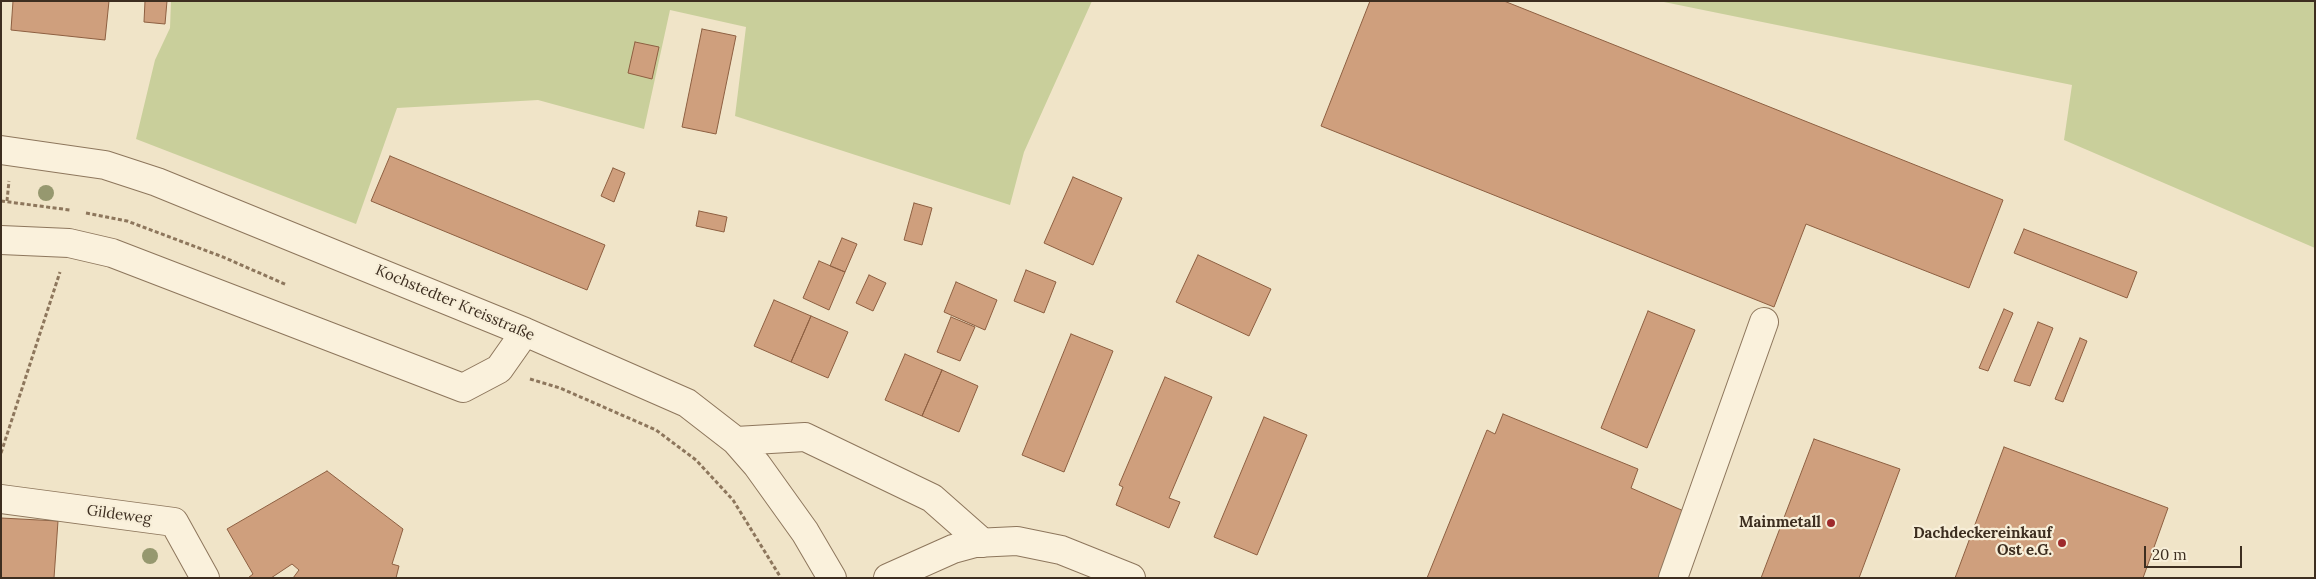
<!DOCTYPE html>
<html>
<head>
<meta charset="utf-8">
<style>
	body { margin:0 }
	#map { position:relative; width:2316px; height:579px; overflow:hidden; background:#f0e4c8; font-family:Lora,serif }
	canvas { display:block }
	.frame { position:absolute; inset:0; border:2px solid #3d2e20; pointer-events:none }
	.scale { position:absolute; left:2144px; top:546px; width:98px; height:22px; box-sizing:border-box; border:2px solid #3d2e20; border-top:0; padding-left:6px; font-size:15px; line-height:18px; white-space:nowrap; color:#3d2e20; -webkit-text-stroke:4px #f7eed8; paint-order:stroke }
</style>
</head>
<body>
<div id="map">
<canvas width="2316" height="579"></canvas>
<div class="frame"></div>
<div class="scale">20 m</div>
</div>
<script>
const ctx = document.querySelector('canvas').getContext('2d');
ctx.lineJoin = 'round';
function fillPath(path, color) {
  ctx.fillStyle = color;
  ctx.fill(path, 'evenodd');
}
function shape(rows) {
  const path = new Path2D();
  for (const r of rows) {
    path.moveTo(r[0], r[1]);
    for (let i = 2; i < r.length; i += 2) path.lineTo(r[i], r[i + 1]);
  }
  return path;
}
function trace(path, color, width, dash) {
  ctx.strokeStyle = color;
  ctx.lineWidth = width;
  ctx.lineCap = dash ? 'butt' : 'round';
  ctx.setLineDash(dash || []);
  ctx.stroke(path);
}
function drawText(font, color, halo, rows, align = 'center') {
  ctx.font = font + ' Lora,serif';
  ctx.lineWidth = 4.5;
  ctx.setLineDash([]);
  ctx.textBaseline = 'middle';
  ctx.strokeStyle = halo;
  ctx.fillStyle = color;
  for (const [text, x, y, turn = 0] of rows) {
    ctx.save();
    ctx.translate(x, y);
    ctx.rotate((+turn || 0) * Math.PI / 180);
    ctx.textAlign = isNaN(turn) ? turn : align;
    if (halo) ctx.strokeText(text, 0, 0);
    ctx.fillText(text, 0, 0);
    ctx.restore();
  }
}
const green = shape([
	[171,1,1092,1,1024,152,1010,205,735,116,746,27,670,10,644,129,538,100,397,108,356,224,136,139,155,60,170,28],
	[1659,1,2315,1,2315,248,2064,140,2072,85]
]);
const building = shape([
	[13,1,109,1,105,40,11,30,13,1],
	[145,1,167,1,165,24,144,22,145,1],
	[1370,1,1504,1,2003,200,1969,288,1806,224,1774,307,1321,126,1370,1],
	[702,29,736,36,716,134,682,127,702,29],
	[635,42,659,47,652,79,628,73,635,42],
	[390,156,605,245,587,290,371,201,390,156],
	[613,168,625,173,614,202,601,196,613,168],
	[1073,177,1122,198,1093,265,1044,243,1073,177],
	[914,203,932,208,922,245,904,240,914,203],
	[699,211,727,217,724,232,696,226,699,211],
	[2024,229,2137,272,2127,298,2014,253,2024,229],
	[842,238,857,244,845,272,830,266,842,238],
	[1198,255,1271,289,1249,336,1176,302,1198,255],
	[819,261,845,272,829,310,803,298,819,261],
	[1026,270,1056,282,1044,313,1014,301,1026,270],
	[869,275,886,283,873,311,856,303,869,275],
	[956,282,997,300,985,330,944,312,956,282],
	[774,300,811,316,791,362,754,346,774,300],
	[2004,309,2013,313,1988,371,1979,368,2004,309],
	[1648,311,1695,330,1647,448,1601,428,1648,311],
	[811,316,848,332,828,378,791,362,811,316],
	[951,317,975,327,960,361,937,352,951,317],
	[2038,322,2053,328,2030,386,2014,381,2038,322],
	[1071,334,1113,351,1064,472,1022,455,1071,334],
	[2080,338,2087,341,2063,402,2055,399,2080,338],
	[905,354,942,370,922,416,885,400,905,354],
	[942,370,978,386,959,432,922,416,942,370],
	[1165,377,1212,397,1169,498,1180,502,1169,528,1116,505,1123,487,1119,485,1165,377],
	[1503,414,1638,469,1631,488,1686,512,1659,578,1427,578,1487,430,1495,434,1503,414],
	[1264,417,1307,435,1257,555,1214,537,1264,417],
	[1814,439,1900,469,1859,578,1761,578,1814,439],
	[2004,447,2168,508,2143,578,1955,578,2004,447],
	[327,471,403,529,392,564,399,566,396,578,293,578,299,570,292,564,271,578,248,578,253,574,227,529,327,471],
	[1,518,58,521,54,578,1,578,1,518]
]);
const path = shape([
	[1,201,70,210],
	[7,201,9,181],
	[86,213,127,221,223,257,287,285],
	[530,379,560,388,656,430,696,460,733,500,781,578],
	[1,453,60,272]
]);
const minor = shape([
	[1,150,105,165,157,182,525,332,687,403,736,441,757,465,805,532,832,578],
	[1,240,69,243,112,253,463,388,499,369,525,332],
	[736,441,805,437,932,498,983,543],
	[1,499,174,522,205,578],
	[888,578,953,549,975,543,1017,541,1061,550,1131,578],
	[1673,578,1764,322]
]);
const trees = [
	[46,193],
	[150,556]
];
const markers = [
	[1831,523,5,"#9e2a2b"],
	[2062,543,5,"#9e2a2b"]
];
const streetNames = [
	["Kochstedter Kreisstraße",455,303,23],
	["Gildeweg",119,515,8]
];
const poiNames = [
	["Mainmetall",1821,523],
	["Dachdeckereinkauf",2052,534],
	["Ost e.G.",2052,551]
];
fillPath(green, '#c9cf9b');
fillPath(building, '#cf9f7d');
trace(building, '#8d5f41', 1);
trace(minor, '#8d765c', 30);
trace(path, '#8d765c', 3, [4, 2.5]);
trace(minor, '#faf1dc', 28);
ctx.fillStyle = '#96986f';
for (const [x, y] of trees) {
  ctx.beginPath();
  ctx.arc(x, y, 8, 0, 2 * Math.PI);
  ctx.fill();
}
for (const [x, y, r, color] of markers) {
  const dot = new Path2D();
  dot.arc(x, y, r, 0, 2 * Math.PI);
  ctx.fillStyle = color;
  ctx.fill(dot);
  trace(dot, '#f7eed8', 2);
}
drawText('15px', '#3d2e20', '#f7eed8', streetNames);
drawText('bold 15px', '#3d2e20', '#f7eed8', poiNames, 'right');
</script>
</body>
</html>
